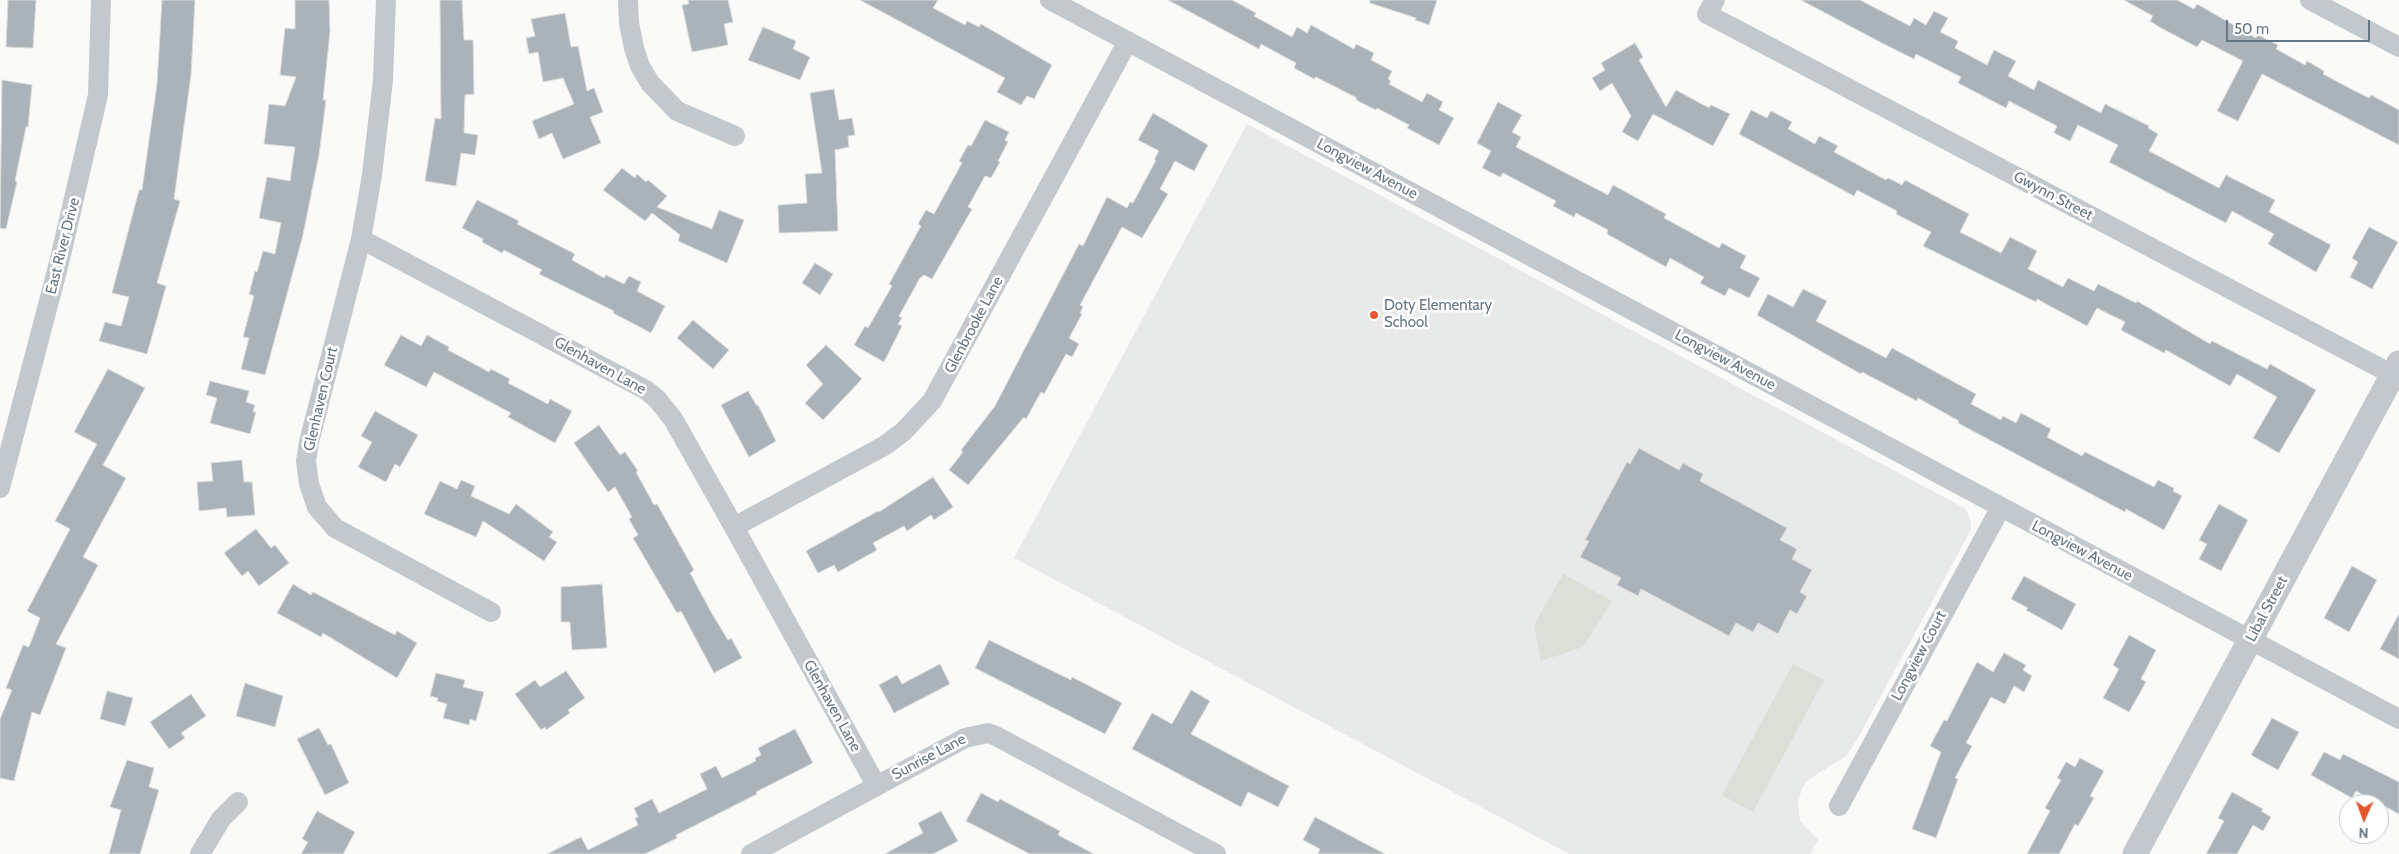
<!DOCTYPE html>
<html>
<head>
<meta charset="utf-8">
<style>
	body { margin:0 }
	#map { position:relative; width:2399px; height:854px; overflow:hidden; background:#fafaf8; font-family:Cabin,sans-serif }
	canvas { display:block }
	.north { position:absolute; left:2339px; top:794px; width:50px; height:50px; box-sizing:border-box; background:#fff; border:1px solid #c1c8cd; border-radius:50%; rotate:182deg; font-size:14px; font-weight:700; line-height:20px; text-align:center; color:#657683 }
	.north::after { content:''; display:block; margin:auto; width:18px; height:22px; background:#e4572e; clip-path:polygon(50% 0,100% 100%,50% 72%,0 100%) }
	.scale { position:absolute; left:2226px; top:20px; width:144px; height:22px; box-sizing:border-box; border:2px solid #657683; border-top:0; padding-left:6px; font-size:15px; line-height:18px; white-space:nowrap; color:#657683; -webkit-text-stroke:4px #fff; paint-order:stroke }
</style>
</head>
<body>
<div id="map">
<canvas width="2399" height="854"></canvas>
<div class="north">N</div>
<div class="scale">50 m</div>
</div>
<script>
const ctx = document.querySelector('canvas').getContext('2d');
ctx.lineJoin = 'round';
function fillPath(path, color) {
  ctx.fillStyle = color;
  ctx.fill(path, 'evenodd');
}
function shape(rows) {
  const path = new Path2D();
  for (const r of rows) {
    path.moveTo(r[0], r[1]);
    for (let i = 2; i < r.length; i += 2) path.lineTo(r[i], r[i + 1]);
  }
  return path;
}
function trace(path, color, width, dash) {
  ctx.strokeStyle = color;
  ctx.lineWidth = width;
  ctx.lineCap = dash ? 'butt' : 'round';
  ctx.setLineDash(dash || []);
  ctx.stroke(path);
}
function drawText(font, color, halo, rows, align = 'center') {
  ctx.font = font + ' Cabin,sans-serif';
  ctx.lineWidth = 5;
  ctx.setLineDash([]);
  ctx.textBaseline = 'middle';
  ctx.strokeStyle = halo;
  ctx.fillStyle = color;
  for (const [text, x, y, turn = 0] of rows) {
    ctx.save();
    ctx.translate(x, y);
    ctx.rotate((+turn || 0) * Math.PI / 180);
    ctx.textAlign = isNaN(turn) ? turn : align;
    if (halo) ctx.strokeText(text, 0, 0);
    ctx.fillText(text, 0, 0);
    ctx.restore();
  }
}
const built = shape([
	[1247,124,1966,509,1971,523,1971,530,1857,740,1846,756,1808,780,1802,788,1798,803,1800,821,1818,840,1810,854,1569,854,1014,558]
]);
const green = shape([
	[1563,574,1612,601,1583,647,1541,661,1534,625],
	[1793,664,1824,680,1753,812,1722,795]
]);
const building = shape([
	[8,0,36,0,33,48,6,47,8,0],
	[162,0,195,0,191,75,174,199,180,201,157,283,166,286,147,354,99,341,105,322,121,326,129,297,112,293,139,190,142,190,157,84,162,0],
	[295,0,329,0,330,31,323,100,326,100,319,155,303,235,265,375,241,369,249,338,243,337,254,296,249,294,255,271,257,272,263,251,275,254,281,223,259,218,267,177,290,181,295,147,264,144,269,104,285,106,296,77,280,75,285,28,295,29,295,0],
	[440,0,462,0,464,40,473,40,474,94,465,95,464,133,478,135,475,155,461,153,456,186,425,181,435,118,441,119,440,0],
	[688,0,728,0,733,22,724,24,728,45,692,52,682,5,689,4,688,0],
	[860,0,938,0,933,8,965,25,967,21,979,27,981,24,1052,65,1034,99,1027,96,1021,105,997,92,1005,78,860,0],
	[1168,0,1232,0,1256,13,1254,16,1292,37,1297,27,1307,33,1311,25,1354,49,1356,44,1374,53,1371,60,1392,71,1388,79,1391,81,1389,84,1422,102,1427,93,1443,102,1439,110,1454,118,1439,145,1407,128,1409,125,1377,108,1376,110,1356,100,1357,98,1316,77,1314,79,1294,68,1296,63,1261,44,1259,49,1168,0],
	[1370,0,1437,0,1429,25,1415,20,1416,18,1370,3,1370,0],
	[1801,0,1860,0,1910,26,1914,18,1926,25,1934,11,1948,18,1940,32,1958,41,1955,48,1987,65,1994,50,2016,61,2008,76,2034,90,2038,80,2101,113,2105,104,2149,126,2148,128,2158,134,2149,151,2219,188,2226,175,2275,200,2269,212,2331,245,2316,272,2268,244,2274,234,2232,211,2226,223,2109,162,2118,145,2078,125,2070,141,2054,133,2057,126,2009,101,2006,108,1958,83,1961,77,1916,54,1914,59,1882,43,1801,0],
	[2124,0,2177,0,2194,9,2197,4,2256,38,2258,35,2278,45,2276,49,2305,65,2307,61,2324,71,2323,74,2351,89,2369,98,2371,95,2399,110,2399,145,2262,74,2238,121,2217,111,2243,61,2202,40,2197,47,2161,28,2150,21,2153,16,2124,0],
	[565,13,571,47,578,46,587,91,594,88,603,112,590,117,601,143,563,159,552,133,539,139,532,121,574,104,563,78,543,82,538,52,529,54,526,38,535,36,531,19,565,13],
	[763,27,796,41,793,49,810,57,800,80,748,60,763,27],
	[1635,43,1643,57,1639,60,1666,107,1676,90,1709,108,1711,105,1730,114,1713,146,1653,114,1638,141,1622,132,1631,116,1612,83,1600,91,1592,78,1605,70,1601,63,1635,43],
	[2,80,32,85,28,127,26,127,15,181,17,182,6,229,0,228,2,80],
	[834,89,839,120,852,118,855,135,848,136,849,147,835,150,838,231,779,233,778,205,807,203,805,174,822,173,810,93,834,89],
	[1498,102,1522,115,1512,132,1521,137,1516,147,1608,195,1613,185,1666,214,1664,218,1719,248,1722,243,1746,256,1740,268,1760,278,1749,298,1729,288,1725,296,1700,283,1704,277,1670,258,1666,267,1607,234,1608,230,1576,213,1574,217,1553,206,1556,201,1503,173,1500,177,1482,168,1491,151,1477,143,1498,102],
	[1751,110,1767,118,1771,111,1792,122,1788,129,1815,144,1819,136,1838,146,1834,152,1886,180,1888,178,1902,185,1905,180,1969,214,1960,232,2001,253,2010,237,2037,251,2028,269,2063,287,2068,278,2094,291,2098,284,2136,303,2137,301,2210,344,2212,341,2267,369,2270,364,2316,390,2279,453,2253,438,2277,397,2237,374,2230,386,2166,350,2164,353,2121,330,2125,322,2097,308,2087,326,2037,299,2036,302,1923,246,1931,232,1896,214,1897,211,1857,190,1854,196,1739,134,1751,110],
	[1153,113,1208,145,1194,171,1175,161,1160,189,1168,194,1142,238,1122,227,1080,305,1083,307,1080,313,1082,314,1069,338,1079,344,1072,357,1066,354,1044,394,1041,392,1026,419,1024,417,968,485,949,470,963,452,961,450,995,406,1079,244,1083,246,1107,197,1127,208,1130,202,1133,203,1156,160,1154,160,1159,151,1138,140,1153,113],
	[985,120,1009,132,1005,140,1008,142,998,161,1000,162,991,178,985,176,968,207,972,209,932,279,924,275,920,278,899,316,902,318,898,324,902,326,884,362,854,345,865,326,868,328,892,286,889,284,921,226,918,224,926,210,934,214,962,163,959,161,968,145,971,146,985,120],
	[622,168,635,178,637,174,646,182,648,180,667,196,657,207,712,229,719,210,744,220,727,263,678,241,680,235,652,213,645,221,603,190,622,168],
	[477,200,519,221,517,224,575,254,572,260,604,278,606,275,624,284,629,276,641,282,637,291,665,306,651,333,613,313,614,311,539,274,542,270,504,250,502,253,482,242,483,239,462,228,477,200],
	[2369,227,2398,242,2372,289,2350,277,2358,262,2352,258,2369,227],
	[815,263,833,274,820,295,802,283,815,263],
	[1803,289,1827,301,1816,321,1886,358,1892,348,1976,394,1971,404,2001,420,2003,416,2016,423,2021,413,2051,429,2047,437,2082,456,2085,452,2154,487,2158,480,2174,488,2173,491,2182,496,2164,530,2126,509,2125,512,1971,430,1958,423,1959,421,1918,398,1917,401,1862,372,1861,374,1757,315,1768,294,1793,307,1803,289],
	[693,320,729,350,713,369,677,338,693,320],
	[401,335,421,346,427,335,449,347,448,350,489,372,491,369,510,379,508,383,548,404,550,399,572,411,555,443,508,417,511,413,434,372,426,387,384,365,401,335],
	[826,345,862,379,823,420,805,403,823,384,806,365,826,345],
	[108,369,145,388,103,465,126,478,83,557,98,565,56,644,66,648,40,715,32,712,14,781,0,778,0,719,12,690,6,688,23,645,29,647,40,618,27,611,70,529,55,521,97,444,74,432,108,369],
	[210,381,249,391,246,402,255,405,253,412,256,412,250,434,210,423,217,398,206,395,210,381],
	[748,391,757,406,758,405,776,441,749,457,721,405,748,391],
	[375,411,418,435,400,467,395,464,386,482,358,467,372,442,361,436,375,411],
	[599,425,620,455,625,452,638,471,636,472,654,505,657,504,694,570,690,573,711,612,728,640,731,638,742,658,714,673,681,611,677,613,633,538,638,535,629,519,632,517,615,487,608,492,574,443,599,425],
	[1639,448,1679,470,1683,463,1703,474,1700,481,1787,528,1780,540,1797,549,1792,559,1812,570,1800,592,1807,596,1797,614,1790,610,1778,634,1758,623,1753,632,1736,623,1729,636,1641,589,1638,596,1617,585,1621,578,1580,557,1589,541,1585,540,1627,462,1630,464,1639,448],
	[242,460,244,482,252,482,255,515,227,517,226,508,199,511,197,482,213,481,211,463,242,460],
	[933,477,953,507,934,520,931,515,907,531,904,526,873,543,877,550,838,572,834,565,818,573,806,551,878,511,879,512,933,477],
	[461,480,475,486,471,496,509,514,516,504,553,532,549,537,557,542,544,561,483,521,476,537,424,514,440,481,457,489,461,480],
	[2219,504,2248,520,2221,571,2199,559,2207,544,2199,540,2219,504],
	[256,529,271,548,275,545,289,563,259,586,248,571,242,576,224,553,256,529],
	[2352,566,2377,580,2349,632,2324,618,2352,566],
	[2024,576,2076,604,2062,630,2026,610,2028,608,2011,599,2024,576],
	[293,584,311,595,313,592,395,635,397,631,417,643,397,678,323,633,321,637,277,613,293,584],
	[602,584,607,648,572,650,570,622,561,622,561,587,602,584],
	[2399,614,2399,659,2380,649,2399,614],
	[2129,635,2156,650,2141,679,2146,682,2129,712,2103,698,2119,669,2113,665,2129,635],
	[989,640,1071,680,1072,677,1122,703,1105,734,975,668,989,640],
	[2004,653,2026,665,2023,670,2032,676,2024,692,2014,686,2005,704,1991,697,1966,743,1972,746,1955,778,1958,779,1936,838,1912,829,1941,752,1930,746,1944,720,1947,721,1977,662,1993,672,2004,653],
	[940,664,950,684,894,713,879,685,897,675,902,684,940,664],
	[566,671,585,698,568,710,570,713,546,730,545,727,541,730,515,694,535,680,540,687,566,671],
	[436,673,465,680,463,687,484,692,476,721,470,719,469,725,443,718,447,704,437,701,438,698,430,696,436,673],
	[245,683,283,696,275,727,236,716,245,683],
	[1191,690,1210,701,1191,734,1289,786,1278,807,1248,792,1241,807,1132,749,1152,713,1172,724,1191,690],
	[107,691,133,698,125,726,100,719,107,691],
	[191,694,206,716,181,733,185,738,169,749,150,722,191,694],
	[2272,718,2299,732,2278,770,2251,755,2272,718],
	[319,728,328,745,331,744,349,783,325,795,297,739,319,728],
	[795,729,813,763,756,792,757,794,676,835,677,838,645,854,547,854,581,837,588,850,638,825,635,818,638,817,634,808,652,799,659,813,707,789,700,774,716,766,722,778,756,761,755,758,761,755,758,748,795,729],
	[2324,752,2340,760,2343,754,2399,782,2399,814,2356,791,2352,798,2311,775,2324,752],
	[2080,758,2104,771,2090,796,2094,798,2078,826,2075,824,2059,854,2027,854,2050,811,2045,808,2061,780,2057,778,2066,762,2075,767,2080,758],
	[127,760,154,768,149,787,159,790,140,854,109,854,121,810,110,807,127,760],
	[2232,792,2263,809,2261,811,2271,817,2263,831,2253,825,2237,854,2206,854,2224,821,2218,818,2232,792],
	[981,793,998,802,1000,799,1060,831,1058,835,1094,854,1030,854,966,821,981,793],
	[317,811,355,832,343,854,301,854,308,842,302,839,317,811],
	[941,811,958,841,933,854,885,854,923,833,918,823,941,811],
	[1315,817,1385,854,1318,854,1320,849,1303,840,1315,817]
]);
const minor = shape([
	[386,0,383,80,372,175,361,239,309,442,306,461,309,484,317,507,335,528,491,612],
	[628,0,629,23,634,48,640,66,650,83,677,111,735,136],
	[1050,0,2399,719],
	[1715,0,1707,14,2399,378],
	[2310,0,2399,47],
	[361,239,646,390,657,399,673,419,734,527,876,785],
	[0,488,59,263,98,95,101,0],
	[734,527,884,446,903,432,932,401,1128,41],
	[1839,806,2001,507],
	[200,854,221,819,238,802],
	[751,854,965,738,988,733,996,736,1216,854]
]);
const tertiary = shape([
	[2135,854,2399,363]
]);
const markers = [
	[1374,315,5,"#e4572e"]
];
const streetNames = [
	["Longview Avenue",1367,169,28],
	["Gwynn Street",2053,196,28],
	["East River Drive",63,246,-76],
	["Glenbrooke Lane",974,325,-62],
	["Longview Avenue",1725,360,28],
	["Glenhaven Lane",600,366,29],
	["Glenhaven Court",321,399,-77],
	["Longview Avenue",2082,551,28],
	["Libal Street",2267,609,-62],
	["Longview Court",1919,656,-62],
	["Glenhaven Lane",832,706,61],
	["Sunrise Lane",929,757,-28]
];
const poiNames = [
	["Doty Elementary",1384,306],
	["School",1384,323]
];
fillPath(built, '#e8e9e9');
fillPath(green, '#dadfd7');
fillPath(building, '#aab3b9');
trace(building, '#dcdcda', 1);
trace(minor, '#c3c8cc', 20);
trace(tertiary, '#c3c8cc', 25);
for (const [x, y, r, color] of markers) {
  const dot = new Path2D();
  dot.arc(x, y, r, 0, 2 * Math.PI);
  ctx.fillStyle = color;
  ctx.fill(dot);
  trace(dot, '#fff', 2);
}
drawText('15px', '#657683', '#fff', streetNames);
drawText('15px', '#657683', '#fff', poiNames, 'left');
</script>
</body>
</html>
